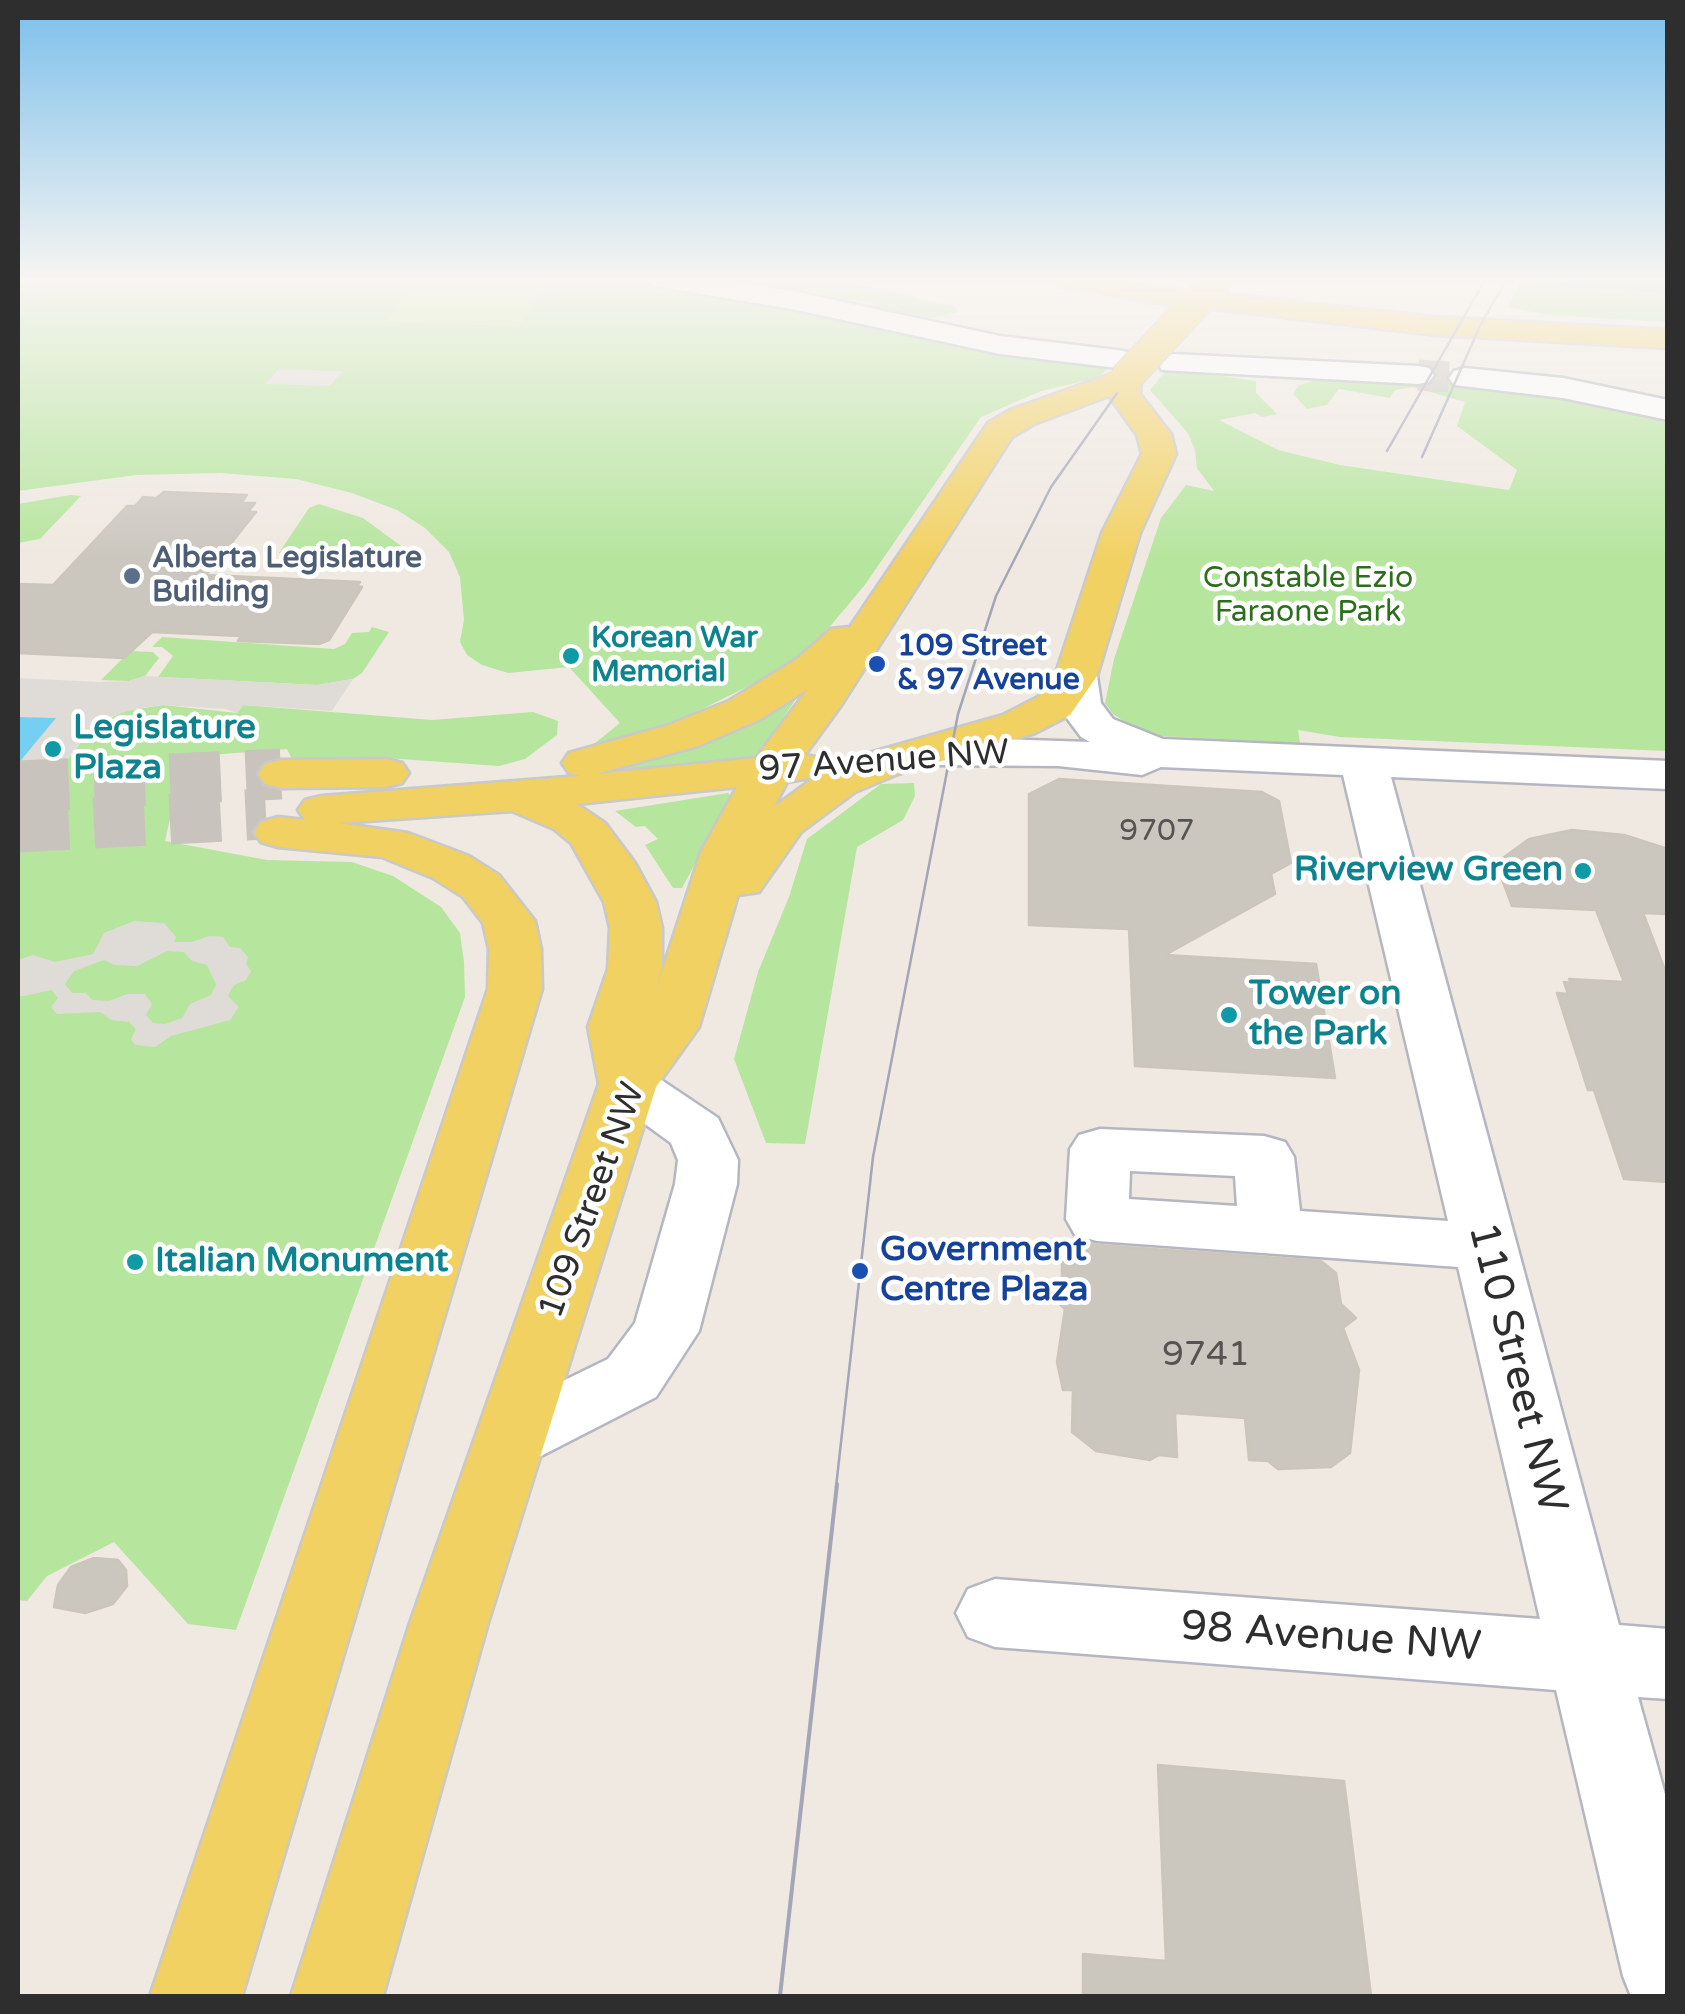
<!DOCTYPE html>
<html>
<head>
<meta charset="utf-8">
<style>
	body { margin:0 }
	#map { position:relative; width:1685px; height:2014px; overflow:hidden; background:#efe9e1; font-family:"Varela Round",sans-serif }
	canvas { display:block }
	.frame { position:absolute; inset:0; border:20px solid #2e2e2e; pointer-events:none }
</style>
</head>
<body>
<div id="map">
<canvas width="1685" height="2014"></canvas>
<div class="frame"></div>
</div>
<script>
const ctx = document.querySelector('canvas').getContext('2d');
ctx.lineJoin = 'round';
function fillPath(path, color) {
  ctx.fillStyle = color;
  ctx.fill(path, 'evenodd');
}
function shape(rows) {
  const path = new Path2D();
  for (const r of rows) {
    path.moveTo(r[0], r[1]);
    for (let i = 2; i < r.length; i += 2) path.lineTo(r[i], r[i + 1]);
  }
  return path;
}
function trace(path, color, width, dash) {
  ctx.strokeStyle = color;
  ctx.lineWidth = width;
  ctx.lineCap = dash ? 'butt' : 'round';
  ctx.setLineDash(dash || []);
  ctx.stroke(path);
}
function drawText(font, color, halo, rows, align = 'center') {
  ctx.font = font + ' "Varela Round",sans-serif';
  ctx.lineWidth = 9;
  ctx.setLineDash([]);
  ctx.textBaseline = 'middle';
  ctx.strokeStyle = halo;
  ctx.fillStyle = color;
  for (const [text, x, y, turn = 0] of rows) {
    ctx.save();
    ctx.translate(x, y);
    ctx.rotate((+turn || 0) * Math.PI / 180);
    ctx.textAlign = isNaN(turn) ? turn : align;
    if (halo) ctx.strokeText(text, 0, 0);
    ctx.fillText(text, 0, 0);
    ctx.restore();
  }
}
const green = shape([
	[18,278,636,278,1111,365,1098,378,1041,391,981,417,864,586,816,643,779,671,684,718,589,748,620,723,569,667,508,673,482,665,467,655,460,642,464,620,460,577,449,552,425,528,397,510,352,493,296,479,220,473,136,475,18,491],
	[729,278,831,278,957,307,957,312,933,318,880,309,869,301,836,300],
	[1520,283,1667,294,1667,322,1547,315,1508,307],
	[1168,368,1256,381,1256,393,1277,414,1262,417,1255,413,1219,420,1278,450,1340,465,1509,490,1517,470,1457,426,1465,402,1413,387,1395,390,1390,398,1339,389,1327,405,1307,409,1293,394,1298,386,1321,378,1470,384,1540,390,1667,418,1667,751,1340,737,1298,730,1300,743,1160,736,1135,728,1113,714,1105,703,1114,659,1161,518,1186,485,1214,491,1197,468,1195,450,1188,433,1150,390],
	[70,495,81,496,40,539,18,543,18,504],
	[319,504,363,518,408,551,392,557,279,553,309,508],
	[372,627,389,632,362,673,353,679,317,685,158,677,173,656,162,647,152,647,162,637,334,649,345,644,352,633,369,632],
	[130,651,153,652,159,658,145,676,129,681,101,680],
	[804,687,758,755,748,762,605,781,603,769],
	[163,705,237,713,243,705,432,720,533,712,558,721,557,735,525,759,499,766,372,757,292,759,287,749,184,757,165,841,267,860,352,862,393,876,441,907,460,933,464,962,465,997,236,1630,188,1624,114,1542,47,1576,27,1601,18,1600,18,822,94,726,125,711],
	[914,783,915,796,903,820,857,847,805,1144,766,1143,734,1059,758,972,789,897,807,839,881,784],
	[728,793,731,797,682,888,673,888,645,845,658,839,645,826,636,827,615,811]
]);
const pitch = shape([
	[420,278,452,278,548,280,519,326,384,322]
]);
const plaza = shape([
	[279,369,342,371,330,386,265,384],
	[145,676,317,685,353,679,332,711,243,705,237,713,226,709,163,705,134,709,108,718,88,733,18,822,18,764,55,719,18,717,18,678,99,682,129,681],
	[134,921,164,923,176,937,174,942,191,942,210,936,223,937,230,947,240,948,248,957,246,964,251,971,246,980,234,985,228,996,239,1007,230,1020,171,1036,155,1047,135,1045,131,1039,136,1029,129,1022,111,1020,100,1012,57,1014,51,1007,58,998,52,990,18,997,18,960,33,955,55,962,93,954,104,933],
	[167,951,184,952,192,961,207,965,216,985,211,995,190,1004,182,1018,165,1024,153,1023,146,1015,152,1004,145,994,127,994,109,1001,92,1000,86,993,72,993,65,984,74,971,104,960,114,965,137,966]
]);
const water = shape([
	[1461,278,1667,278,1667,294,1631,291],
	[18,717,56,718,18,764]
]);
const building = shape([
	[164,492,247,495,241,503,255,503,248,512,256,512,206,575,360,582,357,586,362,587,329,640,319,644,238,641,241,636,152,632,124,658,18,653,18,584,53,585,127,506,135,506,143,497,156,498,164,492],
	[1059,779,1262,792,1279,801,1291,863,1271,874,1275,894,1165,955,1316,964,1335,1078,1135,1066,1129,929,1029,925,1029,794,1059,779],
	[1572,830,1624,835,1668,849,1668,914,1643,913,1668,978,1668,1182,1624,1179,1594,1090,1588,1090,1557,993,1568,994,1564,982,1571,983,1569,979,1624,982,1596,910,1512,906,1496,863,1529,839,1572,830],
	[1073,1240,1097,1245,1321,1261,1336,1273,1341,1304,1356,1318,1343,1328,1359,1370,1350,1453,1331,1467,1278,1469,1268,1461,1249,1460,1245,1418,1175,1413,1177,1457,1159,1455,1150,1460,1096,1451,1072,1432,1073,1390,1063,1390,1057,1362,1065,1309,1052,1297,1062,1288,1062,1256,1072,1251,1073,1240],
	[94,1558,118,1560,126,1570,127,1586,113,1604,85,1613,54,1607,58,1585,71,1567,94,1558],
	[1158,1765,1344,1781,1371,1996,1083,1996,1083,1954,1166,1961,1158,1765]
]);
const minorTunnel = shape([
	[1418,375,1465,378]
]);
const majorTunnel = shape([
	[18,786,281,774],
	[18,827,266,814]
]);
const minor = shape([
	[642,278,708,278,797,292,1000,336,1117,350,1128,352,1133,359,1128,366,1117,368,1000,354,797,310,656,286,642,278],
	[1173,354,1418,366,1429,368,1434,375,1429,382,1418,384,1162,370,1157,363,1162,356,1173,354],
	[1465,368,1563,378,1668,400,1668,420,1563,398,1454,385,1449,378,1454,371,1465,368],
	[1076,663,1091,667,1097,676,1101,703,1113,719,1163,739,1668,761,1668,789,1391,777,1619,1625,1668,1629,1668,1699,1638,1697,1668,1805,1668,1996,1631,1996,1623,1976,1556,1690,995,1647,968,1637,956,1613,968,1589,995,1579,1540,1619,1458,1267,1097,1241,1075,1235,1066,1219,1070,1149,1079,1135,1100,1129,1264,1136,1285,1142,1294,1157,1300,1211,1448,1221,1343,775,1161,767,1142,775,1058,766,936,765,920,761,913,751,920,741,936,737,1090,742,1081,737,1057,705,1055,676,1061,667,1076,663],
	[1130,1171,1235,1176,1237,1206,1129,1199,1130,1171],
	[628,1065,648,1071,718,1118,738,1160,737,1184,699,1331,656,1397,535,1459,510,1467,485,1459,475,1439,485,1419,608,1359,635,1323,675,1184,678,1160,671,1143,608,1097,599,1084,608,1071,628,1065]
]);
const major = shape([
	[1046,278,1111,278,1175,288,1185,291,1189,297,1185,303,1175,306,1060,286,1046,278],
	[1223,294,1436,317,1668,330,1668,348,1436,335,1213,309,1209,303,1213,297,1223,294],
	[1125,369,1136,372,1141,379,1140,394,1171,434,1176,454,1140,533,1097,676,1070,715,1035,733,898,774,855,792,801,832,759,892,738,895,699,1027,656,1087,488,1623,383,1996,291,1996,410,1623,599,1084,588,1027,608,969,610,928,604,902,571,843,554,829,512,811,338,823,408,833,469,856,499,875,535,921,541,949,542,989,242,1996,150,1996,488,989,489,949,483,923,463,897,433,878,382,857,278,847,261,842,254,832,261,822,278,817,305,820,298,810,305,800,322,796,580,776,569,773,562,763,569,753,666,726,729,701,797,659,831,629,850,627,988,423,1010,410,1125,369],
	[1109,396,1137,435,1142,454,1102,533,1055,676,1047,687,1038,697,1003,715,866,754,816,776,822,767,815,757,805,755,842,704,1012,437,1034,424,1109,396],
	[808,689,756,758,596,774,698,746,761,719,808,689],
	[815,777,774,807,787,782,815,777],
	[737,787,701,852,654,996,662,969,662,928,656,902,635,863,605,823,577,804,737,787],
	[386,759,402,763,409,773,402,783,386,787,281,788,265,784,258,774,265,764,281,760,386,759]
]);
const tramFar1 = shape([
	[1387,451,1486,278],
	[1422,457,1480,326,1507,278],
	[836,1487,873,1157,958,714,996,596,1051,487,1127,379,1217,278]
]);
const tram = shape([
	[780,1996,837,1484]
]);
const majorBridge = shape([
	[1125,379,1219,278]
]);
const markers = [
	[132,576,10,"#5c6f8a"],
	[571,656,10,"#0f9aa8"],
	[877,664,10,"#1a4fb4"],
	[53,749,10,"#0f9aa8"],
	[1583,871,10,"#0f9aa8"],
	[1229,1015,10,"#0f9aa8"],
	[135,1262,10,"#0f9aa8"],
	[860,1271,10,"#1a4fb4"]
];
const farServicenames = [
	["Alberta Legislature",152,559],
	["Building",152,593]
];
const farParknames = [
	["Constable Ezio",1308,579],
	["Faraone Park",1308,613]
];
const farCulturenames = [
	["Korean War",591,639],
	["Memorial",591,673]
];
const farTransitnames = [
	["109 Street",897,647],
	["& 97 Avenue",897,681]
];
const numberNames = [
	["9707",1157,832]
];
const cultureNames = [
	["Legislature",73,729],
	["Plaza",73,769],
	["Riverview Green",1563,871,"right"],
	["Tower on",1249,995],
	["the Park",1249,1035],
	["Italian Monument",155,1262]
];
const streetNames = [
	["97 Avenue NW",884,762,-4],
	["109 Street NW",593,1201,-70]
];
const transitNames = [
	["Government",880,1251],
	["Centre Plaza",880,1291]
];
const nearNumbernames = [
	["9741",1206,1356]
];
const nearStreetnames = [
	["110 Street NW",1516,1368,76],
	["98 Avenue NW",1331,1638,4]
];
fillPath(green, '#b6e59e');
fillPath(pitch, '#c9ec9a');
fillPath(plaza, '#dfdcd8');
fillPath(water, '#75cff0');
fillPath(building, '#cbc7bf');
trace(building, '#cbc5ba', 2.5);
trace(minorTunnel, '#c8c4bd', 31, [31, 16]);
trace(majorTunnel, '#c8c4bd', 51, [51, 25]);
trace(minor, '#b4b7c1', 5);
trace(major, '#c9c9c9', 5);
fillPath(minor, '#fff');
fillPath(major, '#f2d163');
trace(tramFar1, '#a3a6b8', 2.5);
trace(tram, '#a3a6b8', 4);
trace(majorBridge, '#c9c9c9', 34, []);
trace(majorBridge, '#f2d163', 31);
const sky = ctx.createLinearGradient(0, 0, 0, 560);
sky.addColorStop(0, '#7abfeb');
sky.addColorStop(0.5, '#f8f5f2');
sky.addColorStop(1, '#f8f5f200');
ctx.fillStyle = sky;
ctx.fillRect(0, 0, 1685, 560);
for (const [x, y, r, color] of markers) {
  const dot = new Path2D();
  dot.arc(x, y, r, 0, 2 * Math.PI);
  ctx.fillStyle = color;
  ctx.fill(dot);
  trace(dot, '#fff', 4);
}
drawText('bold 30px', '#4e5e75', '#fff', farServicenames, 'left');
drawText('30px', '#2c6e1b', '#fff', farParknames);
drawText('bold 30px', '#0d838f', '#fff', farCulturenames, 'left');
drawText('bold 30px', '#164399', '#fff', farTransitnames, 'left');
drawText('30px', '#555452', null, numberNames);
drawText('bold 35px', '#0d838f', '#fff', cultureNames, 'left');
drawText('35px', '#2e2e2e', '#fff', streetNames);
drawText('bold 35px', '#164399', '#fff', transitNames, 'left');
drawText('35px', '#555452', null, nearNumbernames);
drawText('42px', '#2e2e2e', '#fff', nearStreetnames);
</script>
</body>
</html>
